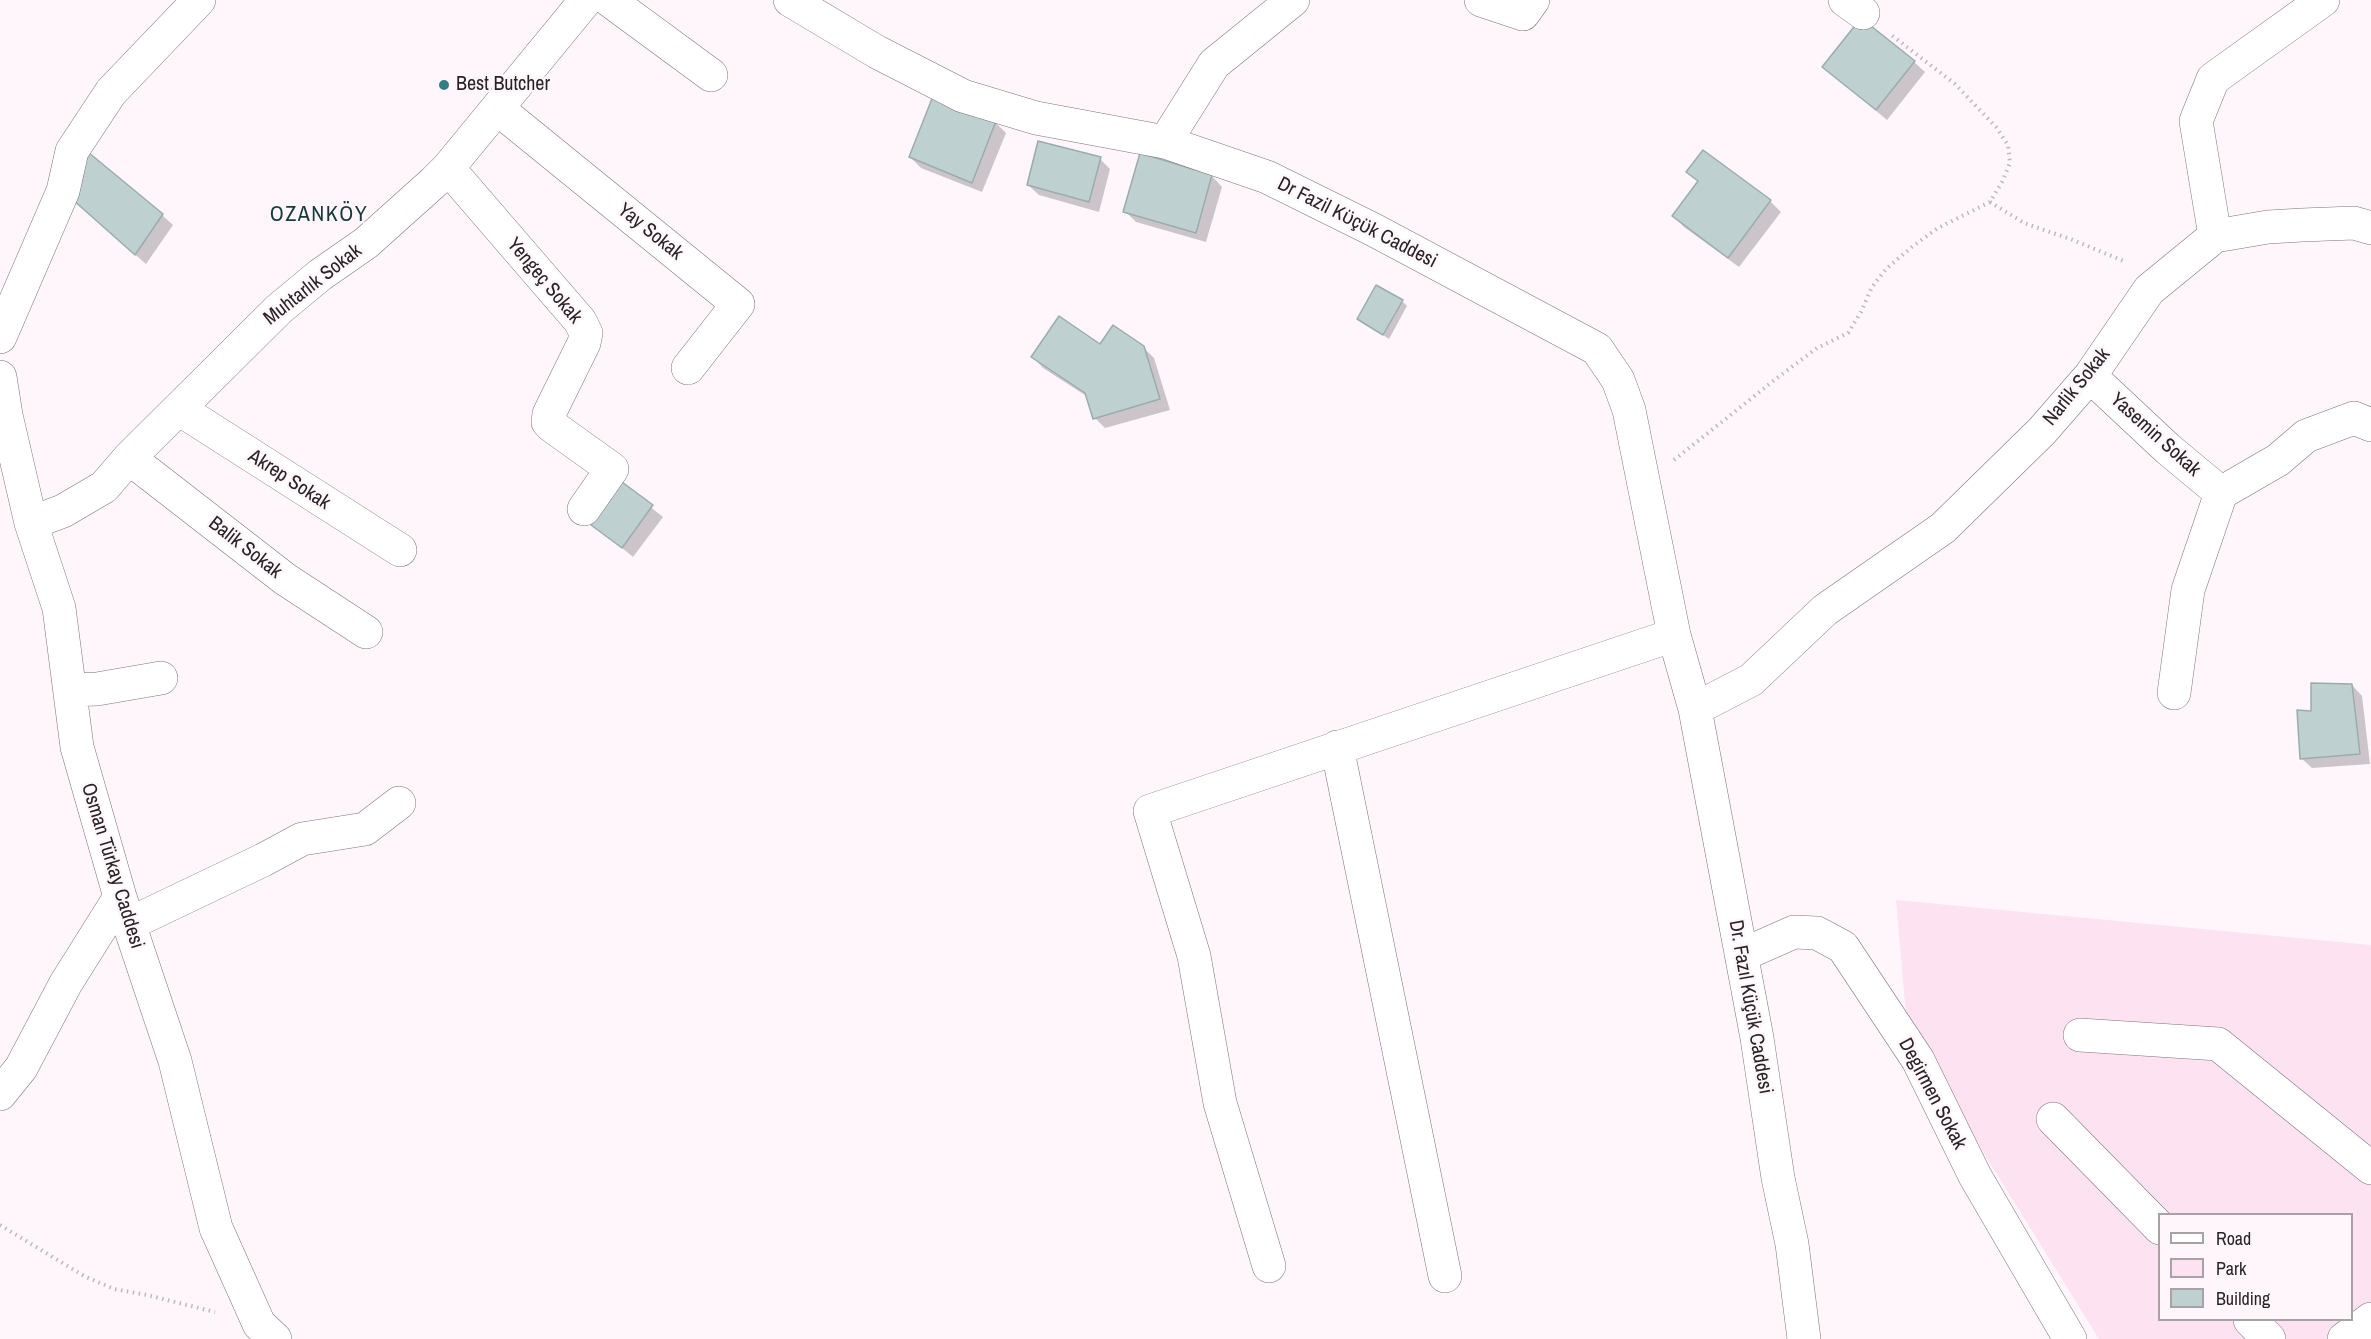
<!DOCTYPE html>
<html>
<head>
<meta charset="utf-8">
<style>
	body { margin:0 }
	#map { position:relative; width:2371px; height:1339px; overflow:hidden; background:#fef6fb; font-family:"Archivo Narrow",sans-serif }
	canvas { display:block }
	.legend { position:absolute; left:2158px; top:1213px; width:195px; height:108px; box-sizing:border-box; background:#fef6fb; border:2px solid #a8a2a6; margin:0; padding:8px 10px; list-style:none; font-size:18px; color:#282326 }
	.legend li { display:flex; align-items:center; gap:12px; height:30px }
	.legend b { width:30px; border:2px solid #a8a2a6 }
</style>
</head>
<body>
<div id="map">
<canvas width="2371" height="1339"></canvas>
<ul class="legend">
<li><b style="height:8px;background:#fff"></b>Road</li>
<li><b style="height:16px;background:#fde2f2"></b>Park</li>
<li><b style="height:16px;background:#bfd0d1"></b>Building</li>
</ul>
</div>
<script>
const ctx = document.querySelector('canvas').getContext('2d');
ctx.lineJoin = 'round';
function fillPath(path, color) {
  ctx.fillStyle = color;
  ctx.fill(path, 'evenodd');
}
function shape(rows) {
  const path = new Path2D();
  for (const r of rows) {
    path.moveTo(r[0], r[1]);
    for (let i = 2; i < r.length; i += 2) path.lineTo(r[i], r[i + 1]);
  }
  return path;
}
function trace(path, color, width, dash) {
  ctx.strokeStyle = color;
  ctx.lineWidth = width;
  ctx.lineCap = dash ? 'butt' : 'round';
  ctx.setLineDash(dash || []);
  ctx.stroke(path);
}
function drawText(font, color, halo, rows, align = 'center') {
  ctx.font = font + ' "Archivo Narrow",sans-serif';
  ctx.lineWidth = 5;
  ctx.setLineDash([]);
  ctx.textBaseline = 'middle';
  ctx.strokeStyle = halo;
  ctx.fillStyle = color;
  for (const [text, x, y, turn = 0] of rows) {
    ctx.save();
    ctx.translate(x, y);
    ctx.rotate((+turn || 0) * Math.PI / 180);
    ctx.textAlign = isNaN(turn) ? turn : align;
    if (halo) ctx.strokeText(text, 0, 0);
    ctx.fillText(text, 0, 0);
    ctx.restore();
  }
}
const green = shape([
	[1896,900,2371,945,2371,1339,2099,1339,1928,1063,1906,1014],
	[2160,1214,2352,1214,2352,1320,2160,1320]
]);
const shadow = shape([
	[1914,62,1925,72,1887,120,1824,67],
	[995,122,1006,133,982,192,921,168,910,157],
	[1704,152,1770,201,1781,212,1739,267,1684,227,1674,216,1699,182,1688,172],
	[1100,159,1110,169,1099,212,1039,195,1028,185],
	[1212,176,1222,187,1206,242,1136,222,1125,211],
	[75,202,162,215,173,225,146,264],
	[1402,301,1407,306,1389,339,1359,319],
	[1101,346,1143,347,1154,358,1170,410,1105,428,1095,418,1088,397,1043,368,1033,357],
	[623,485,663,517,633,557,593,524],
	[2352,685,2362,696,2370,764,2312,768,2301,758,2312,713]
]);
const building = shape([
	[1861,18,1915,61,1876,110,1822,67,1861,18],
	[933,96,996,121,972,183,909,157,933,96],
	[1038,141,1101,157,1089,202,1027,185,1038,141],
	[77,143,163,214,135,255,63,191,77,143],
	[1703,150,1771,200,1728,258,1672,216,1698,181,1686,172,1703,150],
	[1140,153,1212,175,1196,233,1123,212,1140,153],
	[1376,285,1403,300,1383,335,1357,319,1376,285],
	[1059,316,1100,344,1113,325,1144,346,1160,399,1093,419,1085,393,1031,357,1059,316],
	[622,482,653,505,622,548,591,525,622,482],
	[2311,683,2352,684,2360,754,2300,759,2297,710,2311,711,2311,683]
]);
const path = shape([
	[1990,202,2024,223,2073,240,2126,262],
	[1674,460,1777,378,1817,348,1848,333,1861,312,1872,287,1886,269,1913,246,1938,228,1990,202,2002,182,2010,163,2008,145,1996,127,1955,84,1890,34],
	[0,1225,84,1276,114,1289,147,1295,215,1312]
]);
const minor = shape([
	[609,0,711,75],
	[790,0,877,52,963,96,1036,118,1165,142,1267,177,1374,230,1597,349,1618,380,1629,410,1674,635,1695,709,1757,1038,1778,1178,1792,1244,1804,1339],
	[1481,0,1523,14,1533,0],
	[1845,0,1863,13],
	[498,109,738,304,688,368],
	[1165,142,1214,64,1293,0],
	[448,168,580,321,586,333,584,343,549,414,548,422,552,426,612,469,584,509],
	[2215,236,2268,227,2302,225,2354,223,2371,228],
	[0,337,63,191,72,151,111,92,199,0],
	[2090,376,2168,449,2221,493],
	[0,377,6,415,31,523,59,608,77,747,120,897,175,1061,216,1228,259,1324,275,1339],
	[179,409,400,550],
	[129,458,285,579,366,632],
	[31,523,63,511,104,487,129,458,279,309,320,275,366,243,434,182,448,168,586,0],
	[70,690,97,689,161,678],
	[2174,693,2188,590,2221,493,2278,460,2306,436,2354,418,2371,425],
	[1695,709,1751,680,1825,610,1943,528,2042,431,2090,376,2149,290,2215,236,2196,121,2213,79,2323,0],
	[1337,747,1445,1276],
	[129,924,263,860,302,839,365,829,399,803],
	[1742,955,1794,932,1817,933,1843,947,1918,1060,1975,1176,2070,1339],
	[2080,1035,2218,1044,2371,1168],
	[0,1094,21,1068,66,983,120,897],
	[2053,1119,2160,1228],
	[1269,1266,1220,1103,1194,956,1150,811,1674,635],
	[2250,1320,2269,1339],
	[2344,1339,2371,1319]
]);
const markers = [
	[444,85,6,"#357e83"]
];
const poiNames = [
	["Best Butcher",456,85]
];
const streetNames = [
	["Dr Fazil Kϋçϋk Caddesi",1357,223,27],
	["Yay Sokak",650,232,39],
	["Yengeç Sokak",544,281,50],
	["Muhtarlık Sokak",313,285,-38],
	["Narlik Sokak",2077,387,-51],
	["Yasemin Sokak",2155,435,42],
	["Akrep Sokak",289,480,33],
	["Balik Sokak",245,548,38],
	["Osman Türkay Caddesi",112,866,73],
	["Dr. Fazıl Küçük Caddesi",1750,1007,80],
	["Degirmen Sokak",1932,1094,62]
];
const quarterNames = [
	["OZANKÖY",319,215]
];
fillPath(green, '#fde2f2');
fillPath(shadow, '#0003');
fillPath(building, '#bfd0d1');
trace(building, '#9bacad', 1.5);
trace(minor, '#80737a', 34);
trace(path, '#beb7bb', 4, [1.5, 4.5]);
trace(minor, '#fff', 33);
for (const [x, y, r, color] of markers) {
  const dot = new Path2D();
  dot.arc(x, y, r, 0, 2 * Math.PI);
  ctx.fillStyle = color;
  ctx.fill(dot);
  trace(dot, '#fef6fb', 2);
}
drawText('20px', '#282326', '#fef6fb', poiNames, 'left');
drawText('20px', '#282326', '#fef6fb', streetNames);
ctx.letterSpacing = '1.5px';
drawText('22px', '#16393b', '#fef6fb', quarterNames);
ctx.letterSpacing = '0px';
</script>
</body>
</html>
